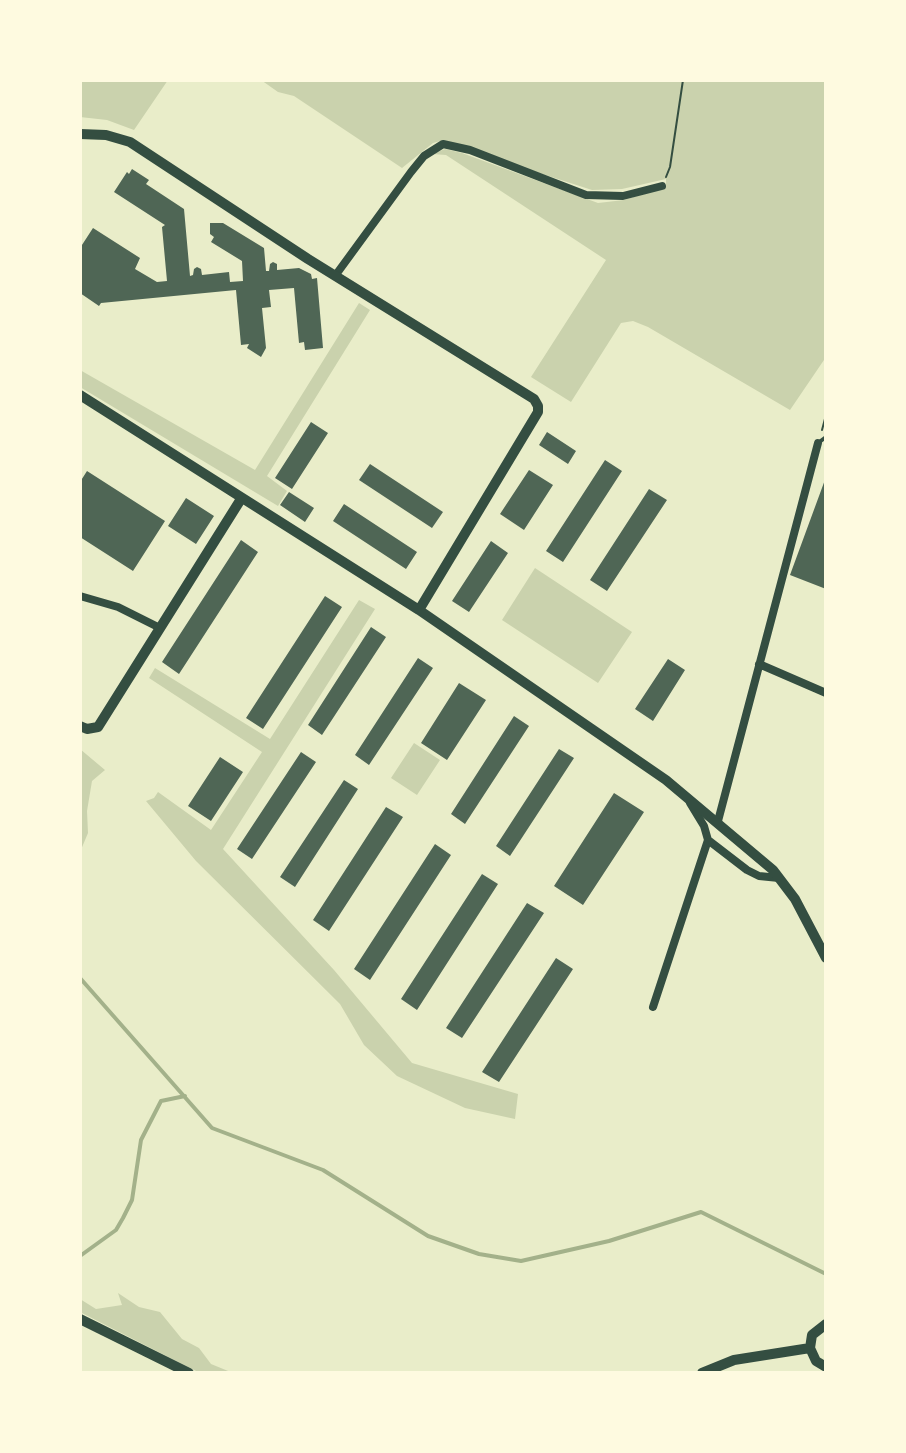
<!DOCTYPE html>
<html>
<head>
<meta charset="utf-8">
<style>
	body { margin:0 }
	#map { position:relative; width:906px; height:1453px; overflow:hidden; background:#e9edc9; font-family:"Public Sans",sans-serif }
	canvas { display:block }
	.frame { position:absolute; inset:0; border:82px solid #fefae0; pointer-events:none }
</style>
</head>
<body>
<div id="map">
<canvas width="906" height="1453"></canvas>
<div class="frame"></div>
</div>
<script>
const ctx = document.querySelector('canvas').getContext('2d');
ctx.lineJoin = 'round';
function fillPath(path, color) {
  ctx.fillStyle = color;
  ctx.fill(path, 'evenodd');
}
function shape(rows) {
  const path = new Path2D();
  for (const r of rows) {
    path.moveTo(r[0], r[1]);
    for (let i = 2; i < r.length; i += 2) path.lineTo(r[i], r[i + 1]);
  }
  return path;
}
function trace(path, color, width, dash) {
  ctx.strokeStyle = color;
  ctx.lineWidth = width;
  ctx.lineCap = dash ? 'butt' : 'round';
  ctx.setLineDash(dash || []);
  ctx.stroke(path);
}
const green = shape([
	[80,80,168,80,134,130,107,120,80,117],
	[261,80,826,80,826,357,790,410,648,327,633,321,621,323,571,402,531,377,606,260,446,155,432,154,445,149,462,153,598,203,624,200,666,187,666,179,622,189,592,190,440,141,433,143,402,168,294,96,278,92],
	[359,303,370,310,267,476,287,491,278,506,80,387,80,370,255,470],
	[535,568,632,632,598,683,502,620],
	[359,600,375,609,223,849,334,970,412,1063,518,1094,515,1119,465,1108,397,1076,364,1045,340,1004,196,861,146,801,154,798,158,792,211,830,262,752,149,678,155,668,270,739],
	[414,743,440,760,417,795,391,778],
	[80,749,105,770,92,781,87,811,88,833,80,852,82,833],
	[118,1293,139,1307,160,1312,182,1339,199,1348,211,1364,233,1373,200,1373,80,1312,80,1299,96,1309,122,1305]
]);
const stream = shape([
	[80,978,212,1128,323,1170,428,1236,479,1254,521,1261,609,1241,701,1212,826,1274],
	[80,1256,116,1230,123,1218,132,1200,141,1140,161,1101,185,1096]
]);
const building = shape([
	[132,169,149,180,146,184,184,209,190,276,193,275,194,269,197,267,201,269,202,275,229,272,230,282,243,281,242,261,211,242,214,237,210,234,210,223,223,223,264,248,266,271,269,271,270,264,273,262,277,264,277,270,299,268,311,274,312,279,317,278,323,348,305,350,304,342,299,343,294,288,269,290,271,307,262,308,266,348,261,357,247,348,249,344,241,345,236,290,101,303,99,306,80,293,80,248,93,228,140,258,135,269,157,282,167,281,162,227,165,225,114,192,127,172,129,174],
	[311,422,328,433,292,489,275,478],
	[547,432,576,451,568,464,539,445],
	[605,460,622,471,563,562,546,551],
	[370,464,443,512,432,528,359,480],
	[529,470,553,485,524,530,500,514],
	[87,471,165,521,133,571,80,537,80,482],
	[826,477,826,589,790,575],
	[649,489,667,500,607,591,590,580],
	[289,492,314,508,305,522,280,505],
	[186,498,214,516,196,544,168,526],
	[344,504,417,552,406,569,333,521],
	[241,540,258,552,179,674,162,662],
	[491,541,508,553,469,612,452,601],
	[325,596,342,607,263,729,246,718],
	[371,627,386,637,322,735,308,725],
	[418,658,433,668,369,765,355,755],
	[668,659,685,670,653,721,635,709],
	[459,683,486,700,447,760,421,743],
	[514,716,529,726,465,824,451,814],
	[559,749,574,758,510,856,496,846],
	[301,752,316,762,252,859,237,849],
	[220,757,243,772,211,821,188,806],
	[344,780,358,789,295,887,280,877],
	[614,793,644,812,583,905,554,886],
	[386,807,403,817,329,931,313,920],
	[435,844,451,855,370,980,354,969],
	[482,874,498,884,417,1010,401,999],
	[527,903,544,913,462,1038,446,1028],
	[556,958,573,969,499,1082,482,1072]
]);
const path = shape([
	[666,177,670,167,683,80],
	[822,430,826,415]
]);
const service = shape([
	[818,443,826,437]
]);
const minor = shape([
	[335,276,411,172,424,156,443,144,470,150,586,195,623,196,662,186],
	[80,596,118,607,160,628],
	[759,664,826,693],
	[718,821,818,443],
	[708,840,747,870,759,876,779,878],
	[653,1007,708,840,704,826,690,803]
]);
const tertiary = shape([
	[80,134,106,135,130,142,308,259,534,399,538,406,538,412,419,610],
	[80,395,419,610,666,780,773,870,795,899,826,958],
	[80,726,87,729,98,727,241,499],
	[80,1319,189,1373],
	[826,1324,812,1335,810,1348,816,1361,826,1367],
	[702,1373,734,1360,810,1348]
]);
fillPath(green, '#cad2ad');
trace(stream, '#a3b18a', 4);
fillPath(building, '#4f6655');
trace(path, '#344e41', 2);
trace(service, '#344e41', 4);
trace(minor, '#344e41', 8);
trace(tertiary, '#344e41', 10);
</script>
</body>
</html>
